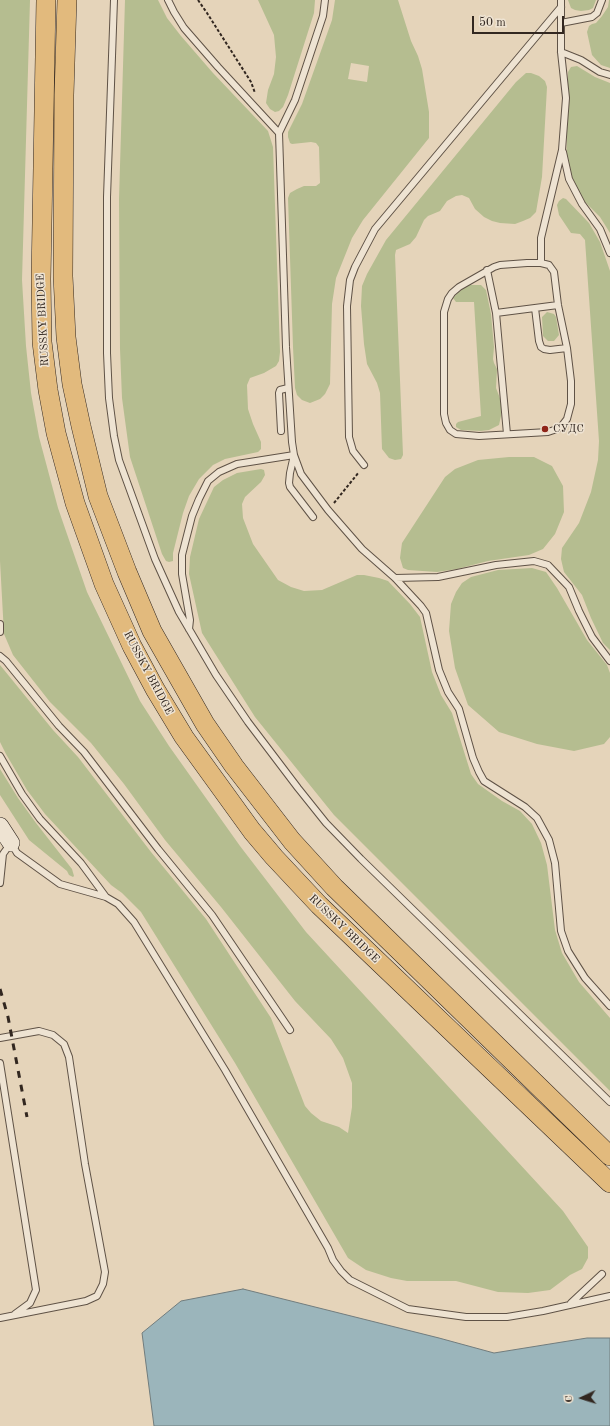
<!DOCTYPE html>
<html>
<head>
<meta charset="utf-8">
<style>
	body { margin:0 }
	#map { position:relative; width:610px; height:1426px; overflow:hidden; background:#e5d4ba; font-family:"Old Standard TT",serif }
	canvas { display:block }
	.north { position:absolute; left:562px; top:1378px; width:40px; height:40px; -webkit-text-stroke:3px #eee3d2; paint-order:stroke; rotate:266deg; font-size:11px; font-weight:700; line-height:16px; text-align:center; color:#322720 }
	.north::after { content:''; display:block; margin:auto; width:14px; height:18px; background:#322720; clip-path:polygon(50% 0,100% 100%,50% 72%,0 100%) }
	.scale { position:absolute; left:472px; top:16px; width:92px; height:18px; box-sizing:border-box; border:2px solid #322720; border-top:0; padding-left:5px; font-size:12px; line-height:14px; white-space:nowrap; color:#322720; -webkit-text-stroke:3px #eee3d2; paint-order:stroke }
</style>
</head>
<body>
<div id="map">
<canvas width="610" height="1426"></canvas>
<div class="north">С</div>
<div class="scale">50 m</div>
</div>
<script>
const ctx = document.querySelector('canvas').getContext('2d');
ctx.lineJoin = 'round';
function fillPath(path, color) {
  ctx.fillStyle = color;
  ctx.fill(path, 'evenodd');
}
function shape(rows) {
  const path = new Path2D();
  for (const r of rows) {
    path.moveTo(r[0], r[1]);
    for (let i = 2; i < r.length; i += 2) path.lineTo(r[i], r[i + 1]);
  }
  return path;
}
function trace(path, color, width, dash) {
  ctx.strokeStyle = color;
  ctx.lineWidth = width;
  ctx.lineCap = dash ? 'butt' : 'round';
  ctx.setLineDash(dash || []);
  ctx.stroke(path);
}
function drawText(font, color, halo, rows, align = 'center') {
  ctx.font = font + ' "Old Standard TT",serif';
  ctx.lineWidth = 3;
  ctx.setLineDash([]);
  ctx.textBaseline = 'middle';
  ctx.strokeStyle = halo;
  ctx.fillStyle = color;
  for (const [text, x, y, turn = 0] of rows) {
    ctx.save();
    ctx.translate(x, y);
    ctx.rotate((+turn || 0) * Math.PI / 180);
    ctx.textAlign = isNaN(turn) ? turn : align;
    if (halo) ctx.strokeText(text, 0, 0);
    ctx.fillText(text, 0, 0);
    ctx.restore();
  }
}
const green = shape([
	[0,0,30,0,22,280,26,346,31,393,39,437,58,508,87,592,140,701,169,746,240,846,306,932,563,1211,588,1247,588,1258,582,1269,570,1275,550,1290,528,1293,498,1292,456,1281,407,1281,391,1278,366,1270,348,1258,235,1063,141,912,122,893,111,885,45,814,27,790,6,754,0,742,0,665,53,730,78,757,151,852,206,919,271,1018,305,1106,311,1113,321,1121,339,1127,348,1133,352,1107,352,1083,343,1058,331,1039,295,1001,221,907,165,840,124,784,91,743,50,702,13,655,4,634,0,561],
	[125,0,158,0,167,18,181,36,213,73,268,131,273,147,280,352,279,361,276,366,264,373,250,378,247,385,248,409,253,424,261,442,261,449,258,452,225,459,213,465,199,479,189,496,183,513,173,553,173,561,169,562,166,561,162,554,130,457,122,398,120,349,119,199],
	[258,0,315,0,314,13,288,95,283,107,279,111,275,112,270,109,266,103,268,90,274,74,276,57,274,35],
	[335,0,398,0,411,41,418,56,422,69,429,112,429,138,363,220,352,238,336,278,332,304,330,384,325,394,320,399,310,403,302,400,297,395,295,388,293,347,288,198,290,193,297,189,304,186,316,186,320,183,319,147,316,143,311,142,292,144,290,143,288,137,288,132,302,104,332,20],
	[351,63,369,66,367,82,348,79],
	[568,0,596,0,593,8,589,10,581,11,575,10,571,8],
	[609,0,610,0,610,68,601,65,592,55,587,32,589,26,592,24,596,23,602,16,608,7],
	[577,66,595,77,610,83,610,233,600,217,584,201,566,173,568,93,568,72,571,67],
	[526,73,531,73,539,76,545,81,547,87,542,177,536,212,530,218,523,221,515,224,500,223,492,221,484,217,475,209,469,198,462,195,456,196,447,201,440,211,428,216,424,220,416,237,410,244,396,250,395,255,403,455,401,459,395,460,389,458,382,449,380,393,377,383,367,364,364,344,361,306,362,286,367,274,386,240,516,82],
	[563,198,566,199,589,223,600,242,610,271,610,650,603,643,591,618,582,595,564,572,561,559,562,548,579,523,591,492,598,460,599,441,585,240,580,234,571,233,559,215,557,205,559,201],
	[469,285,481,285,486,290,491,314,494,347,493,359,494,363,497,369,496,388,501,401,501,416,499,425,489,430,481,431,461,430,456,427,456,424,458,422,481,416,474,302,456,302,453,298,461,289],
	[547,312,554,314,556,317,559,335,554,341,548,341,543,336,542,317],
	[509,457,534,457,552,466,563,486,564,512,555,534,543,549,529,555,488,561,457,569,437,572,408,570,403,568,400,558,402,543,445,477,455,469,478,460],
	[261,469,264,470,265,475,261,482,245,497,242,504,243,518,253,544,278,580,291,587,304,591,322,590,357,575,364,575,379,578,388,581,410,604,420,617,432,672,441,695,452,713,471,774,478,784,502,801,520,811,532,824,541,843,547,865,555,930,562,953,579,982,610,1018,610,1091,334,815,255,717,202,633,189,574,190,557,199,519,214,487,223,480,237,473],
	[532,568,546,572,557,588,587,640,607,665,610,673,610,737,604,744,574,751,537,744,499,732,468,705,455,668,449,631,451,604,456,592,462,583,471,577,498,570],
	[0,769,18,798,36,823,72,869,74,876,73,877,69,875,67,871,29,840,0,795]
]);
const water = shape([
	[243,1289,439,1338,494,1353,587,1338,610,1338,610,1426,154,1426,142,1333,181,1301,243,1289]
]);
const path = shape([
	[198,0,207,13,251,82,255,93],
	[334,503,359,472]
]);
const lane = shape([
	[114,0,107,197,107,353,109,398,114,436,119,460,155,559,179,612,216,675,248,722,298,788,326,823,361,859,610,1102],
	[168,0,174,12,184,28,218,67,279,133],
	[325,0,323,16,295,100,279,133,286,347,292,442,294,455,301,474,328,510,362,549,395,578,421,606,426,613,439,670,448,692,459,709,473,758,479,772,484,781,525,807,537,818,549,840,555,863,561,931,568,951,585,978,610,1006],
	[561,23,592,17,597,13,602,0],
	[561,52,581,60,600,72,610,75],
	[563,152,569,179,582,204,600,229,610,253],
	[527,263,541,263,549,265,554,272,558,305,567,348,571,381,571,404,567,419,560,428,548,432,479,436,456,434,450,430,446,423,444,414,444,312,448,299,452,293,459,287,494,267,500,265,527,263],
	[541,263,541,238,562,150,566,98,561,52,561,0],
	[487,270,496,313,507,434],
	[535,308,539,341,541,347,544,349,550,350,567,348],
	[496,313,558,305],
	[281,431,279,393,280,390,288,388],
	[294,455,290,473,289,483,290,487,313,517],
	[364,465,353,451,349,437,347,306,350,280,355,267,375,229,561,7],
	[395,578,438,577,496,565,534,561,548,565,569,587,579,611,592,637,610,661],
	[0,624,0,632],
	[189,629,190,620,182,574,182,555,192,516,199,499,208,481,219,472,237,464,294,455],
	[0,656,6,661,59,726,84,752,158,849,212,915,290,1030],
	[0,756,22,794,40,819,81,863,106,897],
	[0,883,3,854,11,843,17,853,60,884,106,897,118,904,134,922,225,1070,328,1248,333,1260,341,1271,350,1280,408,1309,466,1317,507,1317,543,1311,610,1296],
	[0,1038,39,1031,53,1035,64,1044,69,1057,85,1164,105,1272,103,1284,97,1296,86,1301,0,1318],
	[0,1063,36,1290,30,1303,15,1314],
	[571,1303,602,1274]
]);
const secondary = shape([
	[0,826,11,843]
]);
const primary = shape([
	[46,0,41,279,42,342,48,390,56,433,75,503,104,584,132,646,155,689,184,737,252,831,274,857,319,905,610,1183],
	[67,0,64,95,63,276,66,337,72,384,81,426,98,496,127,572,152,631,205,724,234,766,292,841,334,887,610,1156]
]);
const rail = shape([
	[0,989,8,1017,27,1117]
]);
const markers = [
	[545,429,4,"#8f2418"]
];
const streetNames = [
	["RUSSKY BRIDGE",43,320,-93],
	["RUSSKY BRIDGE",148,673,62],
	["RUSSKY BRIDGE",344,929,44]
];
const poiNames = [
	["СУДС",553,429]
];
fillPath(green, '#b5bd90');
fillPath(water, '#9bb5bb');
trace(water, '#717c7d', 1);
trace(lane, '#5f5246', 8);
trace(secondary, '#322720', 18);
trace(primary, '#322720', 20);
trace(path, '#322720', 2, [3, 2]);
trace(lane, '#eee3d2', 6);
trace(secondary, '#eee3d2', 17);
trace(primary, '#e2ba7d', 19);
trace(rail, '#322720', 3, [7, 7]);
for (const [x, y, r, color] of markers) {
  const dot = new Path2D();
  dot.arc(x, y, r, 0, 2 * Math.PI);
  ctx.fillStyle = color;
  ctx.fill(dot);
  trace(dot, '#eee3d2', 1.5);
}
drawText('11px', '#322720', '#eee3d2', streetNames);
drawText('11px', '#322720', '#eee3d2', poiNames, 'left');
</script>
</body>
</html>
